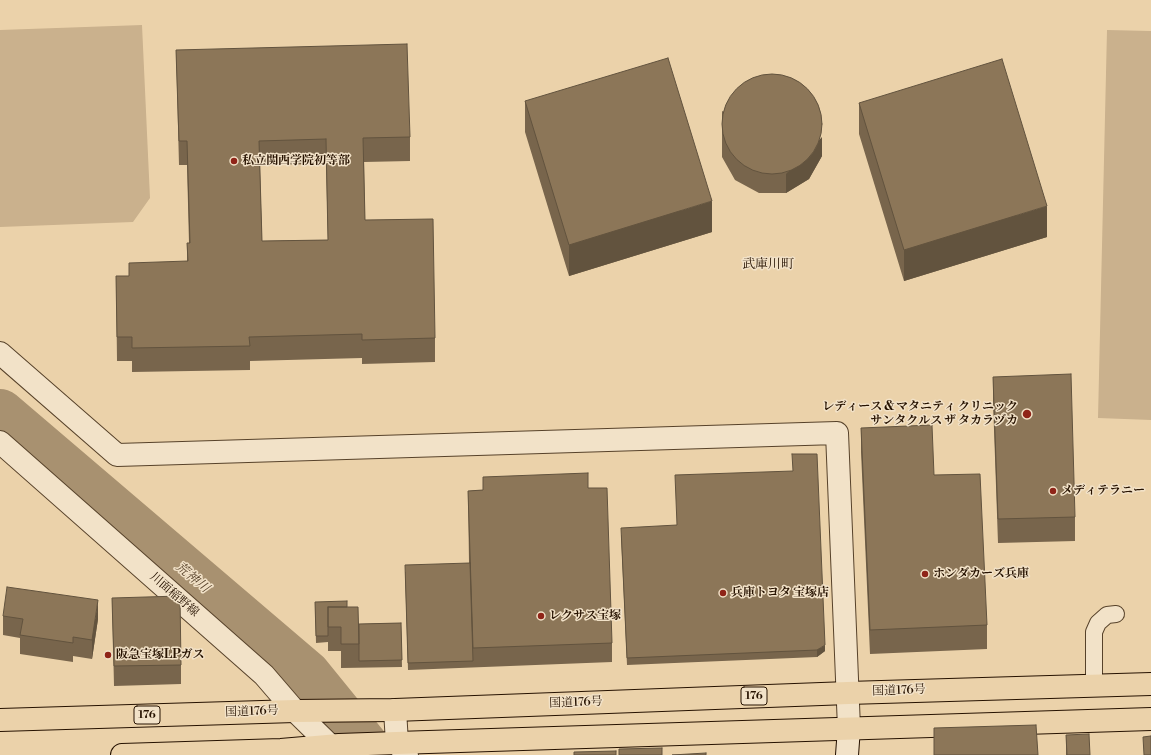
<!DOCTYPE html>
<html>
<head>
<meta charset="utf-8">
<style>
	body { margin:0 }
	canvas { display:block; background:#ebd2aa }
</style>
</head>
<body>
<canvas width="1151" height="755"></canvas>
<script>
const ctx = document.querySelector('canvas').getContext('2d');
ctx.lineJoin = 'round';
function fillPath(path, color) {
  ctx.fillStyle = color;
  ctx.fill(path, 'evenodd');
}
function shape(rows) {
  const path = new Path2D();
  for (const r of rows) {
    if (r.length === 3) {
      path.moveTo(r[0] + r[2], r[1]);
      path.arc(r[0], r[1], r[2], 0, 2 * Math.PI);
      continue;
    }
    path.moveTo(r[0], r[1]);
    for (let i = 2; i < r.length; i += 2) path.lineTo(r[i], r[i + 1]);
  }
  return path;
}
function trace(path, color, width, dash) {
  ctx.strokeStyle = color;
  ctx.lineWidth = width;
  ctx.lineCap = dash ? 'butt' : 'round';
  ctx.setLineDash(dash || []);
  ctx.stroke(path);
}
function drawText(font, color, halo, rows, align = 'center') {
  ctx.font = font + ' "Libre Bodoni","Noto Serif JP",serif';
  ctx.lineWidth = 3;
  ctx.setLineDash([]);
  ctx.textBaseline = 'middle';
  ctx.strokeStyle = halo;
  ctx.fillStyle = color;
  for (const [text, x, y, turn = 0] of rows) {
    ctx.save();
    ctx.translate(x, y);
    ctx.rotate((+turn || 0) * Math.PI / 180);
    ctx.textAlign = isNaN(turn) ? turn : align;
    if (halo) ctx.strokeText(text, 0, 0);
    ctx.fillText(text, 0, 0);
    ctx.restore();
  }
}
const green = shape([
	[142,25,150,198,133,222,0,227,0,30],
	[1107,30,1151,31,1151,420,1098,418]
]);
const river = shape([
	[0,414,306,675,371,755]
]);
const lane = shape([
	[1094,686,1094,632,1098,623,1107,615,1116,614]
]);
const street = shape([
	[0,353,117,455,837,433,849,728],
	[0,442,264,675,295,711,340,755],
	[395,710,397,743,407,755]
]);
const secondary = shape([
	[847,755,849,728]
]);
const highway = shape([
	[0,720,295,711,395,710,848,693,1151,684],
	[122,755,281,750,339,745,397,743,1151,719]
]);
const wall = shape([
	[176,50,410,137,410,161,364,162,365,220,435,338,435,362,362,364,362,358,250,361,250,370,132,372,132,361,117,361,116,276,129,276,187,261,187,243,189,243,187,165,179,165],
	[326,164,328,240,262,241,260,165],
	[525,101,712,232,569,276,525,132],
	[859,103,1047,237,904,281,859,134],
	[722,111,822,156,809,179,786,193,759,193,735,180,722,157],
	[993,377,1075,517,1075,541,998,543,993,401],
	[861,428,934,475,987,625,987,649,870,654,861,452],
	[483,477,588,488,612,643,612,662,408,670,405,572,469,563,468,491,483,490],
	[621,535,825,651,817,657,627,665],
	[112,598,181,665,181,684,114,686],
	[315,602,347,607,359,624,401,623,402,667,341,668,341,651,328,651,328,642,316,643],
	[3,616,98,619,92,659,73,656,73,662,20,654,20,638,3,635],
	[1066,735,1090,755,1066,755]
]);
const shadedWall = shape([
	[822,137,822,156,809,179,786,193,786,174],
	[712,201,712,232,569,276,569,245],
	[1047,206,1047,237,904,281,904,250],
	[98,600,98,619,92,659,92,640],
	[825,645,825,651,817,657,817,650]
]);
const building = shape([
	[407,44,410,137,363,138,365,220,433,219,435,338,362,340,362,334,249,337,250,346,132,348,132,337,117,337,116,276,129,276,129,263,188,261,187,243,190,243,187,141,179,141,176,50,407,44],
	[326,139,328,240,262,241,259,141,326,139],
	[668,58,712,201,569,245,525,101,668,58],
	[1002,59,1047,206,904,250,859,103,1002,59],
	[772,124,50],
	[1071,374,1075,517,998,519,993,377,1071,374],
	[932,425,934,475,980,474,987,625,870,630,861,428,932,425],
	[792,454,817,454,825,645,817,650,627,658,621,528,677,525,675,475,793,471,792,454],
	[588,473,588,488,607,488,612,643,473,648,468,491,483,490,483,477,588,473],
	[470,563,473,661,408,663,405,565,470,563],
	[7,587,98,600,92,640,73,637,73,643,20,635,23,619,3,616,7,587],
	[180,596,181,665,114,666,112,598,180,596],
	[347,601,347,607,328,607,328,636,316,636,315,602,347,601],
	[328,607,358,607,359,644,341,644,341,627,328,627,328,607],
	[401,623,402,660,359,661,359,624,401,623],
	[1036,725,1038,755,934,755,934,728,1036,725],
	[1089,734,1090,755,1067,755,1066,735,1089,734],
	[1151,736,1151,755,1144,755,1143,737,1151,736],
	[662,748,662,755,619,755,619,749,662,748],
	[616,751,616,755,574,755,574,752,616,751],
	[706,753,706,755,672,755,706,753]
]);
const markers = [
	[234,161,4,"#8f2418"],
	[1027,414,5,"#8f2418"],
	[1053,491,4,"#8f2418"],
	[925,574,4,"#8f2418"],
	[723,593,4,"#8f2418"],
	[541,616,4,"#8f2418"],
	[108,655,4,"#8f2418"]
];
const shields = [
	[754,696,26],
	[147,715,26]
];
const shieldNames = [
	["176",754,696],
	["176",147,715]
];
const poiNames = [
	["私立関西学院初等部",242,161],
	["レディース & マタニティ クリニック",1018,407,"right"],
	["サンタクルス ザ タカラヅカ",1018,421,"right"],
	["メディテラニー",1061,491],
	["ホンダカーズ兵庫",933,574],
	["兵庫トヨタ 宝塚店",731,593],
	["レクサス宝塚",549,616],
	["阪急宝塚LPガス",116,655]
];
const streetNames = [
	["川面稲野線",174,595,41],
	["国道176号",899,691,-2],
	["国道176号",576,703,-2],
	["国道176号",252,712,-2]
];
const neighbourhoodNames = [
	["武庫川町",768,265]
];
const waterNames = [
	["荒神川",192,578,40]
];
fillPath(green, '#cab18d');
trace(river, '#a89170', 50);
trace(lane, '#57422a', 18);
trace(street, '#57422a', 24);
trace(secondary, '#261200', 24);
trace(highway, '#261200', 24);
trace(lane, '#f2e2c8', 16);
trace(street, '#f2e2c8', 22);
trace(secondary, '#f2e2c8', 22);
trace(highway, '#ebd2aa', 22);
fillPath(wall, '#78654c');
fillPath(shadedWall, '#62533e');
fillPath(building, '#8c7658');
trace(building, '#62533e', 1);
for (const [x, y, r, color] of markers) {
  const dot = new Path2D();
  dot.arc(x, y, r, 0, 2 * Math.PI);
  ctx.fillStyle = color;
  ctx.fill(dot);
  trace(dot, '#f2e2c8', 1.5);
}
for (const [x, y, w] of shields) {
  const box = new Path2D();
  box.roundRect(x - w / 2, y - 9, w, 18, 3);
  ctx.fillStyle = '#f2e2c8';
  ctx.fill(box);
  trace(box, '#261200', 1);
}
drawText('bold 11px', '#261200', null, shieldNames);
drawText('bold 12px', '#261200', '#f2e2c8', poiNames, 'left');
drawText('12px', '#261200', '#f2e2c8', streetNames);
drawText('13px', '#261200', '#f2e2c8', neighbourhoodNames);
drawText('italic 13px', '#5a452d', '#f2e2c8', waterNames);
</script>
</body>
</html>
